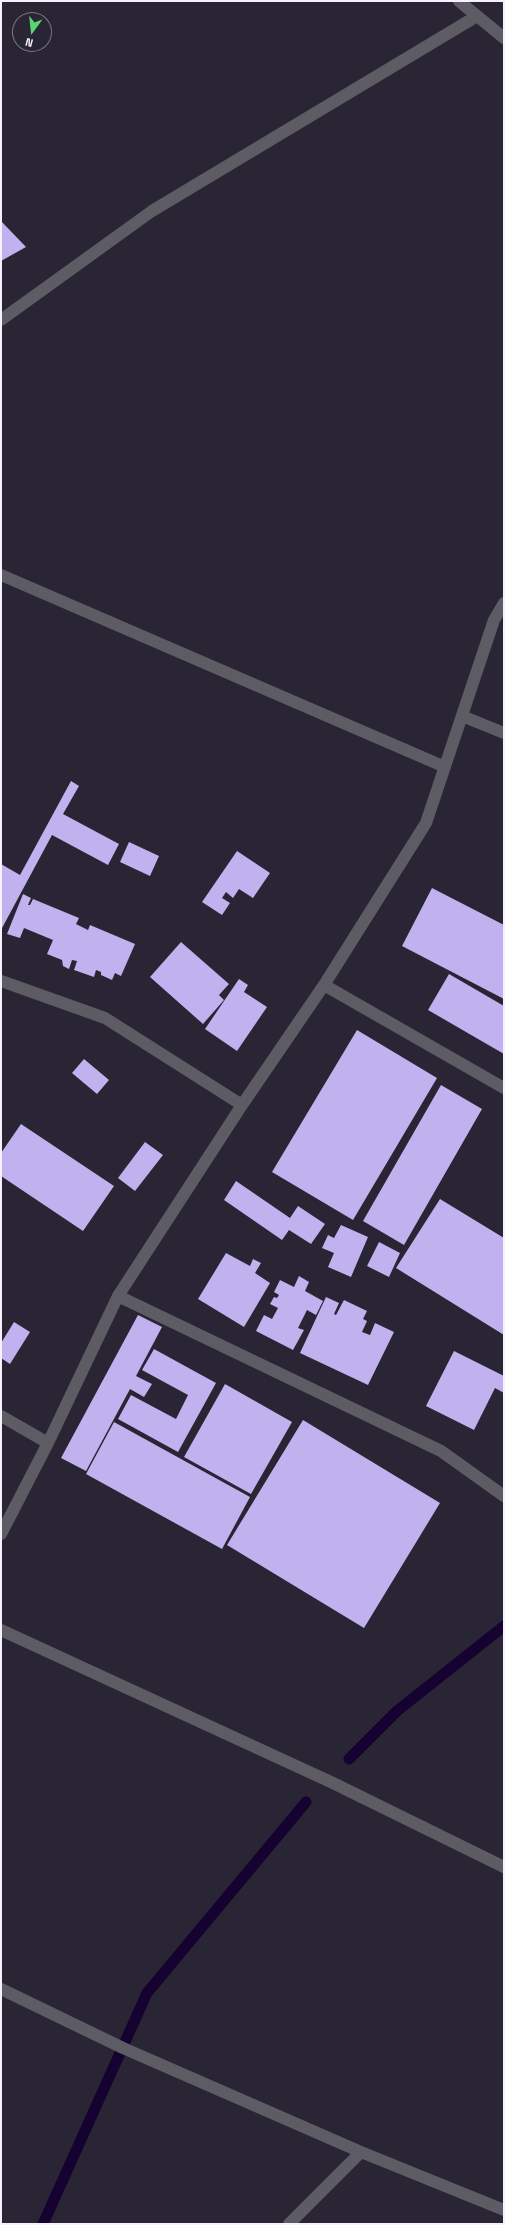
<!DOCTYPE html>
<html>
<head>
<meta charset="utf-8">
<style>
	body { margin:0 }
	#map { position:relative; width:505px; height:2225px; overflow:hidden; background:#292534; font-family:"Space Grotesk",sans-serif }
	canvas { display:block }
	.frame { position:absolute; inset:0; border:2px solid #f5f2fd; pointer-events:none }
	.north { position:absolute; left:12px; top:12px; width:40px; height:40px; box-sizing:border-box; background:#292534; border:1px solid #7b7784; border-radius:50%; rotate:195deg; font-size:11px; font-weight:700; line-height:16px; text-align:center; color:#f5f2fd }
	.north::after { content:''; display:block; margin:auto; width:14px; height:18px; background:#5bd56e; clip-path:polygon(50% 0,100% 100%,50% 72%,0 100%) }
</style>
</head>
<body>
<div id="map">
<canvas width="505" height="2225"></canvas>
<div class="frame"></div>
<div class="north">N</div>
</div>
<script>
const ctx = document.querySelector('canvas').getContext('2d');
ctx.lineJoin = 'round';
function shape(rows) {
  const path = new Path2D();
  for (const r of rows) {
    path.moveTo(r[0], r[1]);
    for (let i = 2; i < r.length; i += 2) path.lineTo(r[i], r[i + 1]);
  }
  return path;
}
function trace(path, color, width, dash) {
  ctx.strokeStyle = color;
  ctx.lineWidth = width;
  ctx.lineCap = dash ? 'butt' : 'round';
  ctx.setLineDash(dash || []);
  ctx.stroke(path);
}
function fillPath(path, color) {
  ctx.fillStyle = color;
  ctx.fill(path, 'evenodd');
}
const stream = shape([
	[349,1759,397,1711,504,1626],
	[43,2224,147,1993,306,1802]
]);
const building = shape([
	[1,221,26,247,1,261],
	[71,781,79,786,63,814,119,844,108,865,52,835,1,930,1,864,20,875],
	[129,842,159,856,150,876,120,862],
	[237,851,270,873,253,898,239,889,233,898,226,892,222,898,230,903,222,915,202,902],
	[432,888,504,925,504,999,402,946],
	[23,894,31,898,28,905,30,905,33,899,79,918,76,924,88,930,90,925,135,944,121,976,115,973,112,980,101,975,101,972,96,970,94,977,74,970,77,961,72,960,69,969,63,966,62,960,47,954,53,940,24,928,20,938,7,934],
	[181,942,229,984,219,995,224,1000,203,1024,150,977],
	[449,974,504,1006,504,1054,428,1010],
	[239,979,248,985,244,992,267,1007,237,1051,205,1029],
	[357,1030,437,1078,353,1220,272,1172],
	[84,1059,109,1080,97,1094,72,1073],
	[441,1085,482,1109,404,1245,363,1221],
	[21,1124,114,1186,83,1231,1,1176,1,1153],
	[145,1142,163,1155,135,1191,118,1178],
	[236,1181,290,1218,298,1206,325,1224,311,1244,289,1230,282,1240,224,1200],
	[440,1199,504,1238,504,1335,396,1268],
	[341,1225,368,1237,351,1277,328,1267,334,1253,322,1248,328,1235,334,1238],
	[379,1242,400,1253,389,1277,367,1266],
	[226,1253,250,1266,253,1259,261,1263,255,1273,270,1283,244,1327,198,1299],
	[299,1276,309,1282,305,1291,323,1301,316,1315,307,1310,298,1328,304,1330,293,1350,256,1331,264,1315,272,1319,278,1308,270,1304,274,1297,277,1298,279,1295,274,1292,280,1280,294,1287],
	[326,1297,339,1303,334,1314,336,1315,344,1300,367,1311,363,1319,367,1321,362,1332,370,1335,375,1323,394,1332,368,1385,300,1353],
	[138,1315,162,1327,136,1376,152,1384,144,1397,130,1389,86,1471,61,1458],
	[14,1322,30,1332,10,1364,1,1358,1,1343],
	[154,1349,216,1383,178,1452,118,1419,131,1395,176,1419,188,1395,142,1370],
	[454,1351,504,1376,504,1393,495,1388,474,1430,426,1406],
	[225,1384,292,1422,251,1494,184,1457],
	[303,1420,440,1503,364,1628,227,1545],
	[114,1422,250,1497,222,1549,86,1474]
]);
const minor = shape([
	[459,1,504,38],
	[1,320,152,211,477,16],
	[1,575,445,767],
	[462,716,504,733],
	[1,981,105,1018,242,1105],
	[324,985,504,1088],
	[118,1296,441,1451,504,1496],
	[1,1416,48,1443],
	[1,1534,48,1443,118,1296,242,1105,324,985,426,823,494,620,504,603],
	[1,1630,333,1783,504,1867],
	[1,1989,123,2048,361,2152,504,2210],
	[289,2224,361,2152]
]);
trace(stream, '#160231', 11);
fillPath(building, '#c1b1ee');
trace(minor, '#5d5b63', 12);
</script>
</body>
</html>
